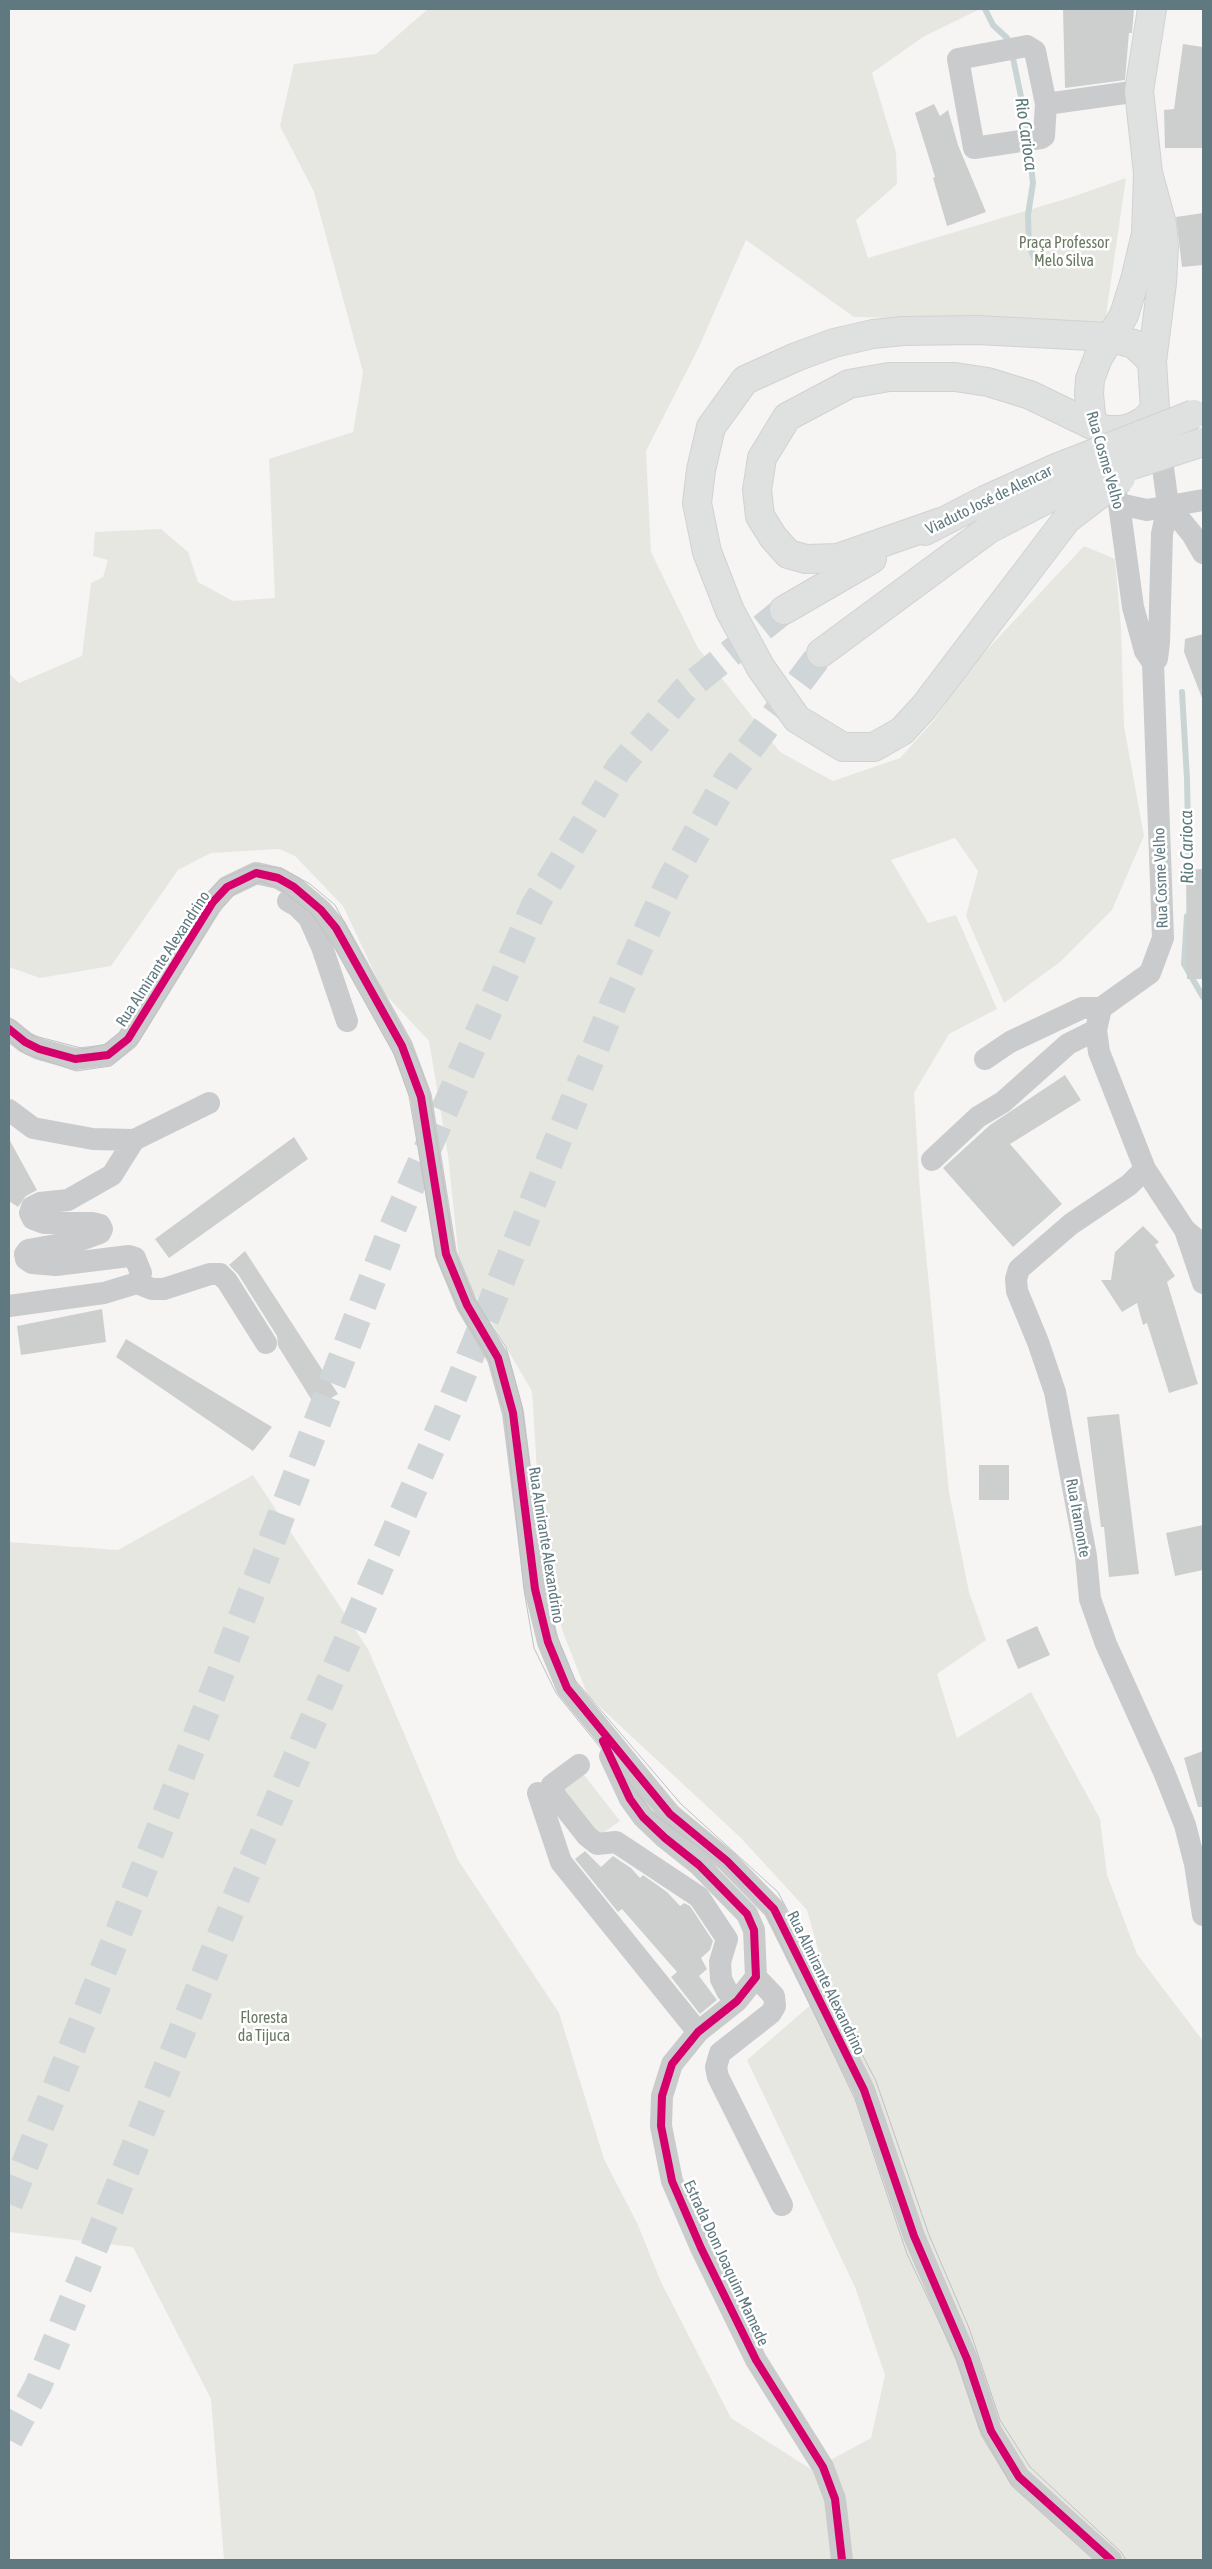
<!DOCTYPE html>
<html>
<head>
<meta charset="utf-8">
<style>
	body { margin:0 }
	#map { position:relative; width:1212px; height:2569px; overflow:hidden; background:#f6f5f4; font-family:"Asap Condensed",sans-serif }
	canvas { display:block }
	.frame { position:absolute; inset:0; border:10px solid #607980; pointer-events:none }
</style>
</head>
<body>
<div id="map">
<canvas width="1212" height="2569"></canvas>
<div class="frame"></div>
</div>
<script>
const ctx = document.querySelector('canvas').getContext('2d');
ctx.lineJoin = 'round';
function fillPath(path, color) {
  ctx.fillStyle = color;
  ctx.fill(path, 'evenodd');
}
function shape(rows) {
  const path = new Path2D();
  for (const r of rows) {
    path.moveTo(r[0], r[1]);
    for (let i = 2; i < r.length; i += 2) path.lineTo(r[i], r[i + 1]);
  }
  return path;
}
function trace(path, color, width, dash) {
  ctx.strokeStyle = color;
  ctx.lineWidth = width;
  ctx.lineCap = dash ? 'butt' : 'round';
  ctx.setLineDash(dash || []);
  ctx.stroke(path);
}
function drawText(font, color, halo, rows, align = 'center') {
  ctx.font = font + ' "Asap Condensed",sans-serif';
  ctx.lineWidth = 5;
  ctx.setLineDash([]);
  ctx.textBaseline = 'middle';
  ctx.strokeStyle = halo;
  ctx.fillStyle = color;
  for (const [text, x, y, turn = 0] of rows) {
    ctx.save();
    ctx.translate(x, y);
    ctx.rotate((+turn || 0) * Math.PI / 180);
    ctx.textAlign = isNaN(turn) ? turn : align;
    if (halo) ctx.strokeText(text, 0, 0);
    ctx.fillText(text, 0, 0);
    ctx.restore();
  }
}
const green = shape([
	[428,9,980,9,923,37,872,73,896,152,897,184,856,220,868,258,1072,197,1126,178,1105,322,854,317,746,240,698,349,646,451,651,552,698,648,780,752,833,781,900,758,935,719,966,672,1084,546,1115,559,1121,628,1124,726,1144,836,1112,910,1060,962,1004,1003,966,916,978,871,955,838,891,860,928,923,956,915,997,1009,949,1034,914,1093,920,1192,949,1492,969,1592,986,1640,937,1674,957,1738,1031,1692,1100,1819,1107,1875,1137,1954,1203,2041,1203,2560,224,2560,211,2399,133,2247,9,2232,9,1542,118,1550,253,1475,368,1649,458,1860,559,2013,604,2159,638,2225,661,2282,731,2418,812,2470,871,2438,885,2375,855,2287,747,2060,829,1989,807,1910,740,1837,588,1696,563,1632,543,1567,532,1391,460,1269,448,1155,429,1041,384,993,343,906,295,856,279,849,211,853,178,870,111,966,40,978,9,967,9,673,19,683,82,656,91,583,103,577,108,560,93,556,95,532,161,529,188,552,198,582,233,601,275,598,269,459,353,432,363,372,314,192,280,126,294,64,376,54],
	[581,1771,620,1821,596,1838,561,1790]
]);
const stream = shape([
	[985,9,993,25,1007,38,1013,58,1025,116,1033,183,1028,215,1029,246,1038,266],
	[1182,692,1187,779,1189,878],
	[1187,916,1184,964,1203,997]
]);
const building = shape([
	[1063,9,1134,9,1132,33,1129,33,1125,80,1065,88],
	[1183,44,1203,47,1203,148,1165,148,1164,110,1174,109],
	[934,104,940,116,948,110,958,145,986,212,947,226,933,178,935,177,915,113],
	[1203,213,1203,265,1182,267,1176,217],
	[1203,634,1203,698,1202,698,1184,652,1185,639],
	[1203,869,1203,979,1187,979,1186,870],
	[1065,1075,1081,1100,1010,1144,1062,1204,1013,1247,943,1168,990,1125],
	[294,1137,308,1159,169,1258,155,1239],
	[9,1139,37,1190,26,1196,18,1207,9,1201],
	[1143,1226,1159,1242,1155,1245,1175,1276,1167,1282,1198,1384,1169,1393,1147,1323,1143,1325,1137,1303,1122,1312,1101,1280,1111,1280,1115,1252],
	[245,1251,338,1394,316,1407,278,1346,277,1336,238,1274,229,1265],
	[102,1309,106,1342,21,1355,17,1326],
	[126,1339,272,1427,253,1451,116,1357],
	[1119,1414,1139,1574,1109,1577,1104,1527,1101,1527,1087,1417],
	[979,1465,1009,1465,1009,1500,979,1500],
	[1203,1525,1203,1570,1175,1576,1166,1533],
	[1037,1626,1050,1655,1018,1669,1006,1640],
	[1203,1751,1203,1807,1198,1807,1184,1758],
	[585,1851,601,1867,613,1856,631,1868,640,1878,643,1875,667,1892,680,1906,684,1903,690,1906,713,1941,710,1950,701,1958,707,1969,699,1976,717,2000,700,2014,671,1977,677,1972,622,1909,618,1912,575,1859]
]);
const highwayTunnel = shape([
	[9,2204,170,1804,389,1236,535,905,619,768,685,690,784,610],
	[9,2440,38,2386,240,1888,451,1403,614,1002,670,881,727,779,821,653]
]);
const minor = shape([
	[1027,46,1035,51,1046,104,1044,136,1041,138,974,148,958,59,1027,46],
	[1046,104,1139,91],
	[1108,470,1119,504,1133,607,1145,651,1153,663,1163,938,1150,973,1101,1008,1096,1030,1099,1052,1145,1169,1185,1230,1203,1245],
	[1119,504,1147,510,1203,500],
	[1168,505,1192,534,1203,553],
	[1153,663,1157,659,1159,643,1162,534,1168,505,1159,438],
	[288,901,297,906,309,918,322,947,347,1021],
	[9,1029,25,1042,39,1049,75,1059,108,1055,128,1039,213,902,227,887,256,873,278,878,294,887,321,910,336,928,402,1046,421,1097,446,1254,467,1305,498,1358,513,1413,535,1589,548,1642,567,1688,670,1814,727,1861,774,1909,864,2090,914,2236,967,2359,991,2431,1019,2477,1111,2560],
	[985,1059,1010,1042,1082,1008,1101,1008],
	[9,1110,33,1128,93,1139,134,1140,209,1103],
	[932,1160,978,1117,1003,1102,1068,1044,1096,1030],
	[1145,1169,1129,1185,1071,1224,1019,1269,1016,1279,1017,1291,1038,1342,1055,1392,1086,1556,1090,1599,1106,1644,1164,1772,1185,1825,1195,1864,1203,1915],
	[1185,1230,1203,1283],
	[137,1283,152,1289,164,1289,210,1274,220,1274,227,1281,266,1343],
	[9,1306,104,1293,137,1283,141,1273,135,1258,129,1256,56,1265,32,1263,26,1259,25,1254,28,1250,78,1241,100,1233,102,1229,100,1225,92,1223,44,1223,33,1219,30,1213,32,1207,40,1203,68,1200,112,1175,134,1140],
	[610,1756,630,1799,643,1817,665,1838,699,1865,747,1914,754,1930,756,1977,737,2001,698,2032,672,2064,662,2096,661,2126,672,2181,701,2248,756,2360,823,2467,835,2499,842,2560],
	[579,1765,552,1785,554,1794,587,1836,597,1844,616,1842,699,1897,727,1939,720,1962,721,1979,727,1991,737,2001],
	[538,1793,561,1862,698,2032],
	[756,1977,774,1996,775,2006,771,2013,720,2053,716,2067,718,2077,782,2205]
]);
const major = shape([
	[1148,173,1162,224,1164,246,1162,283,1152,361,1155,410,1144,421,1133,427,1121,430,1107,430,1092,425,1089,394,1090,379,1098,358,1124,315,1135,280,1146,234,1148,173,1139,91,1152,9],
	[1108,337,1134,344,1152,361]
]);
const highway = shape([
	[1067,519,924,707,902,731,874,747,843,747,797,719,761,668,730,611,707,552,697,503,701,470,711,427,745,380,796,357,834,343,873,334,903,331,978,330,1108,337],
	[941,522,838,558,806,559,788,554,773,537,760,516,757,490,762,458,787,417,849,384,889,377,955,377,988,382,1030,395,1092,425],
	[925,531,985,500,1056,468],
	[784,610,872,559],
	[821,653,989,529,1055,495]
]);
const tram = shape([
	[9,1017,31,1035,85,1049,106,1044,119,1033,204,897,220,880,254,865,281,868,310,884,335,905,417,1059,428,1088,454,1250,472,1296,506,1347,522,1406,546,1588,556,1634,575,1680,681,1804,778,1892,876,2081,929,2235,969,2328,1000,2420,1030,2467,1121,2552,1126,2560],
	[9,1040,24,1053,76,1071,111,1066,139,1041,216,915,235,893,260,881,279,888,311,913,332,943,395,1056,409,1096,437,1258,460,1311,489,1359,505,1414,524,1590,534,1648,556,1693,655,1815,723,1865,766,1912,855,2099,907,2254,955,2355,979,2427,1012,2486,1094,2560]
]);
const highwayBridge = shape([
	[1056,468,1194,414],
	[1055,495,1089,479,1203,442],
	[1067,519,1121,478]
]);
const cycleway = shape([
	[9,1029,25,1042,39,1049,75,1059,108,1055,128,1039,213,902,227,887,256,873,278,878,294,887,321,910,336,928,402,1046,421,1097,446,1254,467,1305,498,1358,513,1413,535,1589,548,1642,567,1688,670,1814,727,1861,774,1909,864,2090,914,2236,967,2359,991,2431,1019,2477,1111,2560],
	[603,1741,630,1799,643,1817,665,1838,699,1865,747,1914,754,1930,756,1977,737,2001,698,2032,672,2064,662,2096,661,2126,672,2181,701,2248,756,2360,823,2467,835,2499,842,2560]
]);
const parkNames = [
	["Praça Professor",1064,243],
	["Melo Silva",1064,261],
	["Floresta",264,2018],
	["da Tijuca",264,2036]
];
const streetNames = [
	["Rua Cosme Velho",1105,460,74],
	["Viaduto José de Alencar",989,500,-26],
	["Rua Cosme Velho",1161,878,-92],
	["Rua Almirante Alexandrino",163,959,-57],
	["Rua Itamonte",1078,1518,80],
	["Rua Almirante Alexandrino",546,1545,81],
	["Rua Almirante Alexandrino",826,1983,64],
	["Estrada Dom Joaquim Mamede",726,2263,65]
];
const waterNames = [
	["Rio Carioca",1026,134,82],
	["Rio Carioca",1187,847,-91]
];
fillPath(green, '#e6e7e1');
trace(stream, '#c8d5d4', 6);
fillPath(building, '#cdcfcf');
trace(highwayTunnel, '#d0d6d7', 28, [28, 14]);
trace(major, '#d1d2d2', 30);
trace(highway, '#d1d2d2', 30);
trace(minor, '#cacbcc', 22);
trace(major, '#dfe0e0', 28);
trace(highway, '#dfe0e0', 28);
trace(tram, '#c0c1c2', 1);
trace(highwayBridge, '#d1d2d2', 30, []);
trace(highwayBridge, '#dfe0e0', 28);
trace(cycleway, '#d6006c', 8);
drawText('16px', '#697860', '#fff', parkNames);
drawText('16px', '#607980', '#fff', streetNames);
drawText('italic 18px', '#5b797b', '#fff', waterNames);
</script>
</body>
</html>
